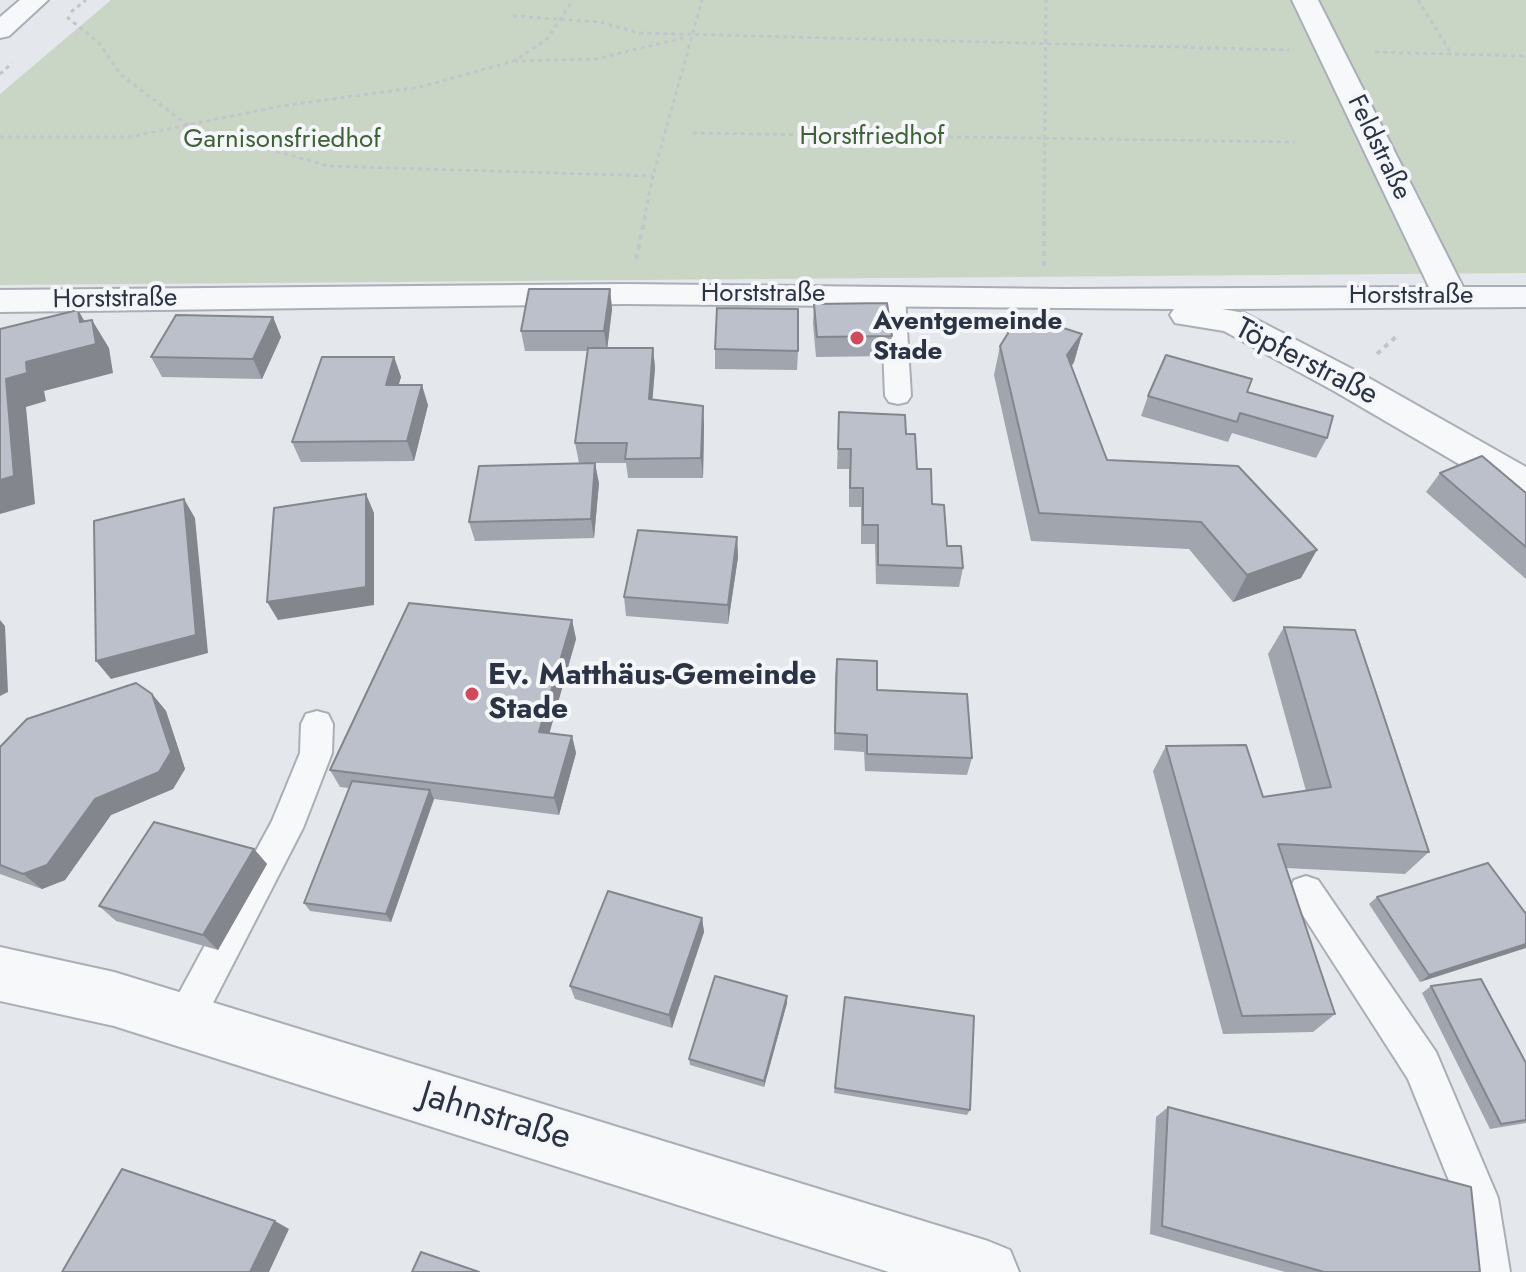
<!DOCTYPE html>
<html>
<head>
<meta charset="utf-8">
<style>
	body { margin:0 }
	canvas { display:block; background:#e4e7ec }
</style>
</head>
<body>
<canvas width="1526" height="1272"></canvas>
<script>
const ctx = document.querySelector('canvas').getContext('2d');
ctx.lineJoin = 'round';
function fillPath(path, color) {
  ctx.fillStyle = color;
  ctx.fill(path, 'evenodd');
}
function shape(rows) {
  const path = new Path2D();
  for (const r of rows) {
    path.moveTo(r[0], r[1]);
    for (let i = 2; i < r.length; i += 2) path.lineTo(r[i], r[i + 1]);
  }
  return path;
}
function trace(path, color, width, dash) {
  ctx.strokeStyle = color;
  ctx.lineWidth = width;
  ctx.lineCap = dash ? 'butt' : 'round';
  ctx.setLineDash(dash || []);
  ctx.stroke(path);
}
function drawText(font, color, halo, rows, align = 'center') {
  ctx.font = font + ' Jost,sans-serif';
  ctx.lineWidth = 8;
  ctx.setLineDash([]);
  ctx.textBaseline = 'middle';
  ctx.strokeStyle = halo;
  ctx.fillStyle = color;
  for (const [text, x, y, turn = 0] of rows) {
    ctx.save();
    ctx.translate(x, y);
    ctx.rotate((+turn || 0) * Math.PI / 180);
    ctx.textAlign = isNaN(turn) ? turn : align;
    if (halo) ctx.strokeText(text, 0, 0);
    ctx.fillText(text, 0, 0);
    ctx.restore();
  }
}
const green = shape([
	[111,0,1526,0,1526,273,0,285,0,94]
]);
const pathFar1 = shape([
	[1418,0,1451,53],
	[71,12,86,0],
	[513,16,600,22,639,33,1289,50],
	[67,17,99,43,121,75,189,126,328,166,653,176],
	[1375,52,1526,56],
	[514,61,596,59,686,37],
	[0,74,12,63],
	[693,133,1295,142],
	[0,137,129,137,281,106,420,87,514,61,547,39,573,0],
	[644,219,653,176,702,0],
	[1044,219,1046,0]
]);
const path = shape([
	[636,259,645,217],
	[1044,266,1044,217],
	[1377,354,1399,334]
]);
const lane = shape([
	[893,289,901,291,905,296,911,396,907,402,898,404,889,402,885,396,881,296,885,291,893,289],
	[317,711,328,714,333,724,332,753,303,828,197,1034,184,1040,171,1034,165,1021,171,1008,272,821,300,753,301,724,306,714,317,711],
	[1306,876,1318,880,1436,1052,1498,1198,1510,1272,1468,1272,1456,1198,1408,1079,1288,892,1294,880,1306,876]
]);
const street = shape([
	[20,0,48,0,9,36,0,38,0,17,20,0],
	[1292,0,1318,0,1463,287,1526,287,1526,307,1222,309,1244,313,1360,373,1526,467,1526,499,1512,495,1334,391,1224,331,1175,323,1170,315,1174,309,625,304,0,312,0,290,625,284,1066,289,1429,287,1292,0],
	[0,947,114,972,988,1241,1010,1250,1019,1272,889,1272,114,1026,0,1001,0,947]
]);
const wall = shape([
	[610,289,612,309,607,348,653,348,655,368,652,399,703,406,704,426,703,478,628,478,626,463,579,463,575,443,588,351,525,351,521,331],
	[814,304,892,336,889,356,816,357,813,324],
	[273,317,281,337,262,379,162,377,151,357],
	[1082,334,1074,362,1072,366,1107,460,1301,578,1233,602,1189,549,1031,541,994,375,1000,346],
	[715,349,798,351,797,370,715,369],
	[394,357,401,377,398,385,428,405,414,461,301,462,292,442],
	[1247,392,1327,438,1316,458,1232,433,1228,442,1141,416,1148,396],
	[839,412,906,434,917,469,932,504,947,546,963,568,959,587,876,584,875,544,861,544,861,507,849,507,849,469,837,469],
	[1440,473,1526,493,1526,579,1426,492],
	[599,483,594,538,475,541,469,522],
	[737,537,738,557,728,624,626,616,624,597],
	[572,620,576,639,549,733,572,736,576,753,559,815,434,799,391,922,310,911,304,903,349,788,340,787,330,770],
	[1284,627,1429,852,1405,874,1286,868,1335,1014,1313,1032,1223,1034,1153,771,1166,746,1263,797,1306,791,1268,654],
	[837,659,877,690,972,758,967,775,865,771,864,752,834,750,835,677],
	[152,694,166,711,185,769,173,789,111,815,65,880,42,889,0,874,0,747],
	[254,849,267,864,218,950,116,921,99,906],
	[1377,897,1526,914,1420,982,1369,904],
	[702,918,704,932,672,1028,575,999,570,986],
	[1431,986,1526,1063,1526,1123,1490,1129,1422,993],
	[787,996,787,1003,764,1087,690,1065,689,1059],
	[845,997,970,1110,967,1115,834,1093],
	[1168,1107,1480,1272,1285,1272,1150,1234,1156,1117]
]);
const shadedWall = shape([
	[610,289,612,309,607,351,604,331],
	[78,310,95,339,92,320,109,348,113,373,44,391,46,401,26,407,35,504,0,514,0,480,6,379,26,362,80,322],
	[273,317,281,337,262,379,253,359],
	[1082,334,1074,362,1060,383,1067,355],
	[653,348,655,368,651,419,649,399],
	[394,357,401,377,393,405,386,385],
	[422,385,428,405,414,461,407,441],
	[703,406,704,426,703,478,701,458],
	[595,463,599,483,594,538,591,519],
	[366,494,374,513,374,605,278,620,267,602],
	[184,499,195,518,208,653,111,679,96,661],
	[737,537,738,557,728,624,728,605],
	[1317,550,1301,578,1233,602,1247,575],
	[0,620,5,626,8,692,0,696],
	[572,620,576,639,545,749,539,732],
	[152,694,166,711,185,769,173,789,111,815,65,880,42,889,23,874],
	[572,736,576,753,559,815,554,798],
	[430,790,434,799,391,922,386,914],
	[254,849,267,864,218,950,203,935],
	[702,918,704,932,672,1028,669,1015],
	[1526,944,1526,948,1420,982,1429,975],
	[787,996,787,1003,764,1087,764,1081],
	[275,1221,289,1229,269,1272,250,1272]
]);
const building = shape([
	[529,289,610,289,604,331,521,331,529,289],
	[887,303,892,336,817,337,814,304,887,303],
	[717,308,798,309,798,351,715,349,717,308],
	[78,310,80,322,92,320,96,344,26,362,27,373,6,379,14,476,0,480,0,329,78,310],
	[1020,314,1082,334,1067,355,1107,460,1238,466,1317,550,1247,575,1201,522,1039,513,1000,346,1020,314],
	[176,315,273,317,253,359,151,357,176,315],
	[588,348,653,348,649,399,703,406,701,458,625,459,627,443,575,443,588,348],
	[1166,355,1252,379,1247,392,1333,416,1327,438,1240,413,1237,422,1148,396,1166,355],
	[322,357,394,357,386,385,422,385,407,441,292,442,322,357],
	[839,412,905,415,906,434,915,434,917,469,931,469,932,504,944,505,947,546,961,546,963,568,878,565,878,525,863,525,863,488,850,488,851,449,838,449,839,412],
	[1482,456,1526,493,1526,547,1440,473,1482,456],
	[595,463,591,519,469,522,479,466,595,463],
	[366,494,366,587,267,602,274,508,366,494],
	[184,499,196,635,96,661,94,521,184,499],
	[638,530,737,537,728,605,624,597,638,530],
	[409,603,572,620,539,732,572,736,554,798,330,770,409,603],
	[1284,627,1355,630,1429,852,1278,844,1335,1014,1242,1016,1166,746,1246,745,1263,797,1331,787,1284,627],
	[837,659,877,661,877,690,967,694,972,758,867,754,867,735,835,733,837,659],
	[136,683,152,694,171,752,159,772,95,799,47,865,23,874,0,865,0,747,27,719,136,683],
	[352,781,430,790,386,914,304,903,352,781],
	[154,822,254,849,203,935,99,906,154,822],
	[1488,863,1526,914,1526,944,1429,975,1377,897,1488,863],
	[608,891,702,918,669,1015,570,986,608,891],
	[715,976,787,996,764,1081,689,1059,715,976],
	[1481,979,1526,1063,1526,1120,1501,1124,1431,986,1481,979],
	[845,997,974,1016,970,1110,835,1088,845,997],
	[1168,1107,1471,1187,1480,1272,1324,1272,1162,1226,1168,1107],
	[122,1169,275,1221,250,1272,62,1272,122,1169],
	[421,1252,479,1272,412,1272,421,1252]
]);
const markers = [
	[857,338,8,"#d1495b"],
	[472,694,8,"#d1495b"]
];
const farParknames = [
	["Horstfriedhof",872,138],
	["Garnisonsfriedhof",282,141]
];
const farStreetnames = [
	["Feldstraße",1378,148,64],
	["Horststraße",763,295],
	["Horststraße",1411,297],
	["Horststraße",115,300,-1]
];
const farPoinames = [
	["Aventgemeinde",873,323],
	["Stade",873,353]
];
const streetNames = [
	["Töpferstraße",1306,363,27]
];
const poiNames = [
	["Ev. Matthäus-Gemeinde",488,677],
	["Stade",488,711]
];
const nearStreetnames = [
	["Jahnstraße",495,1118,17]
];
fillPath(green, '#c9d6c5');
trace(lane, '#a9aeb7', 4);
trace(street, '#a9aeb7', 4);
trace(pathFar1, '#c2c5cb', 3, [4, 4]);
trace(path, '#c2c5cb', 4, [5, 5]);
fillPath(lane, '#f7f8fa');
fillPath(street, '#f7f8fa');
fillPath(wall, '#a1a5ae');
fillPath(shadedWall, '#83868d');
fillPath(building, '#bbc0ca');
trace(building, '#83868d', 2);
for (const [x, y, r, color] of markers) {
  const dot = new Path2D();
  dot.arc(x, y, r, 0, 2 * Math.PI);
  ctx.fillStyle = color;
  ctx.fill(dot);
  trace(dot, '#f4f6f9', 3);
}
drawText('26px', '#3f6138', '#f4f6f9', farParknames);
drawText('26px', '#2b3445', '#f4f6f9', farStreetnames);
drawText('bold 26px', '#2b3445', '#f4f6f9', farPoinames, 'left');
drawText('30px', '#2b3445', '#f4f6f9', streetNames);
drawText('bold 30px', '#2b3445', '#f4f6f9', poiNames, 'left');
drawText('36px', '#2b3445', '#f4f6f9', nearStreetnames);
</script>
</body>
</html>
